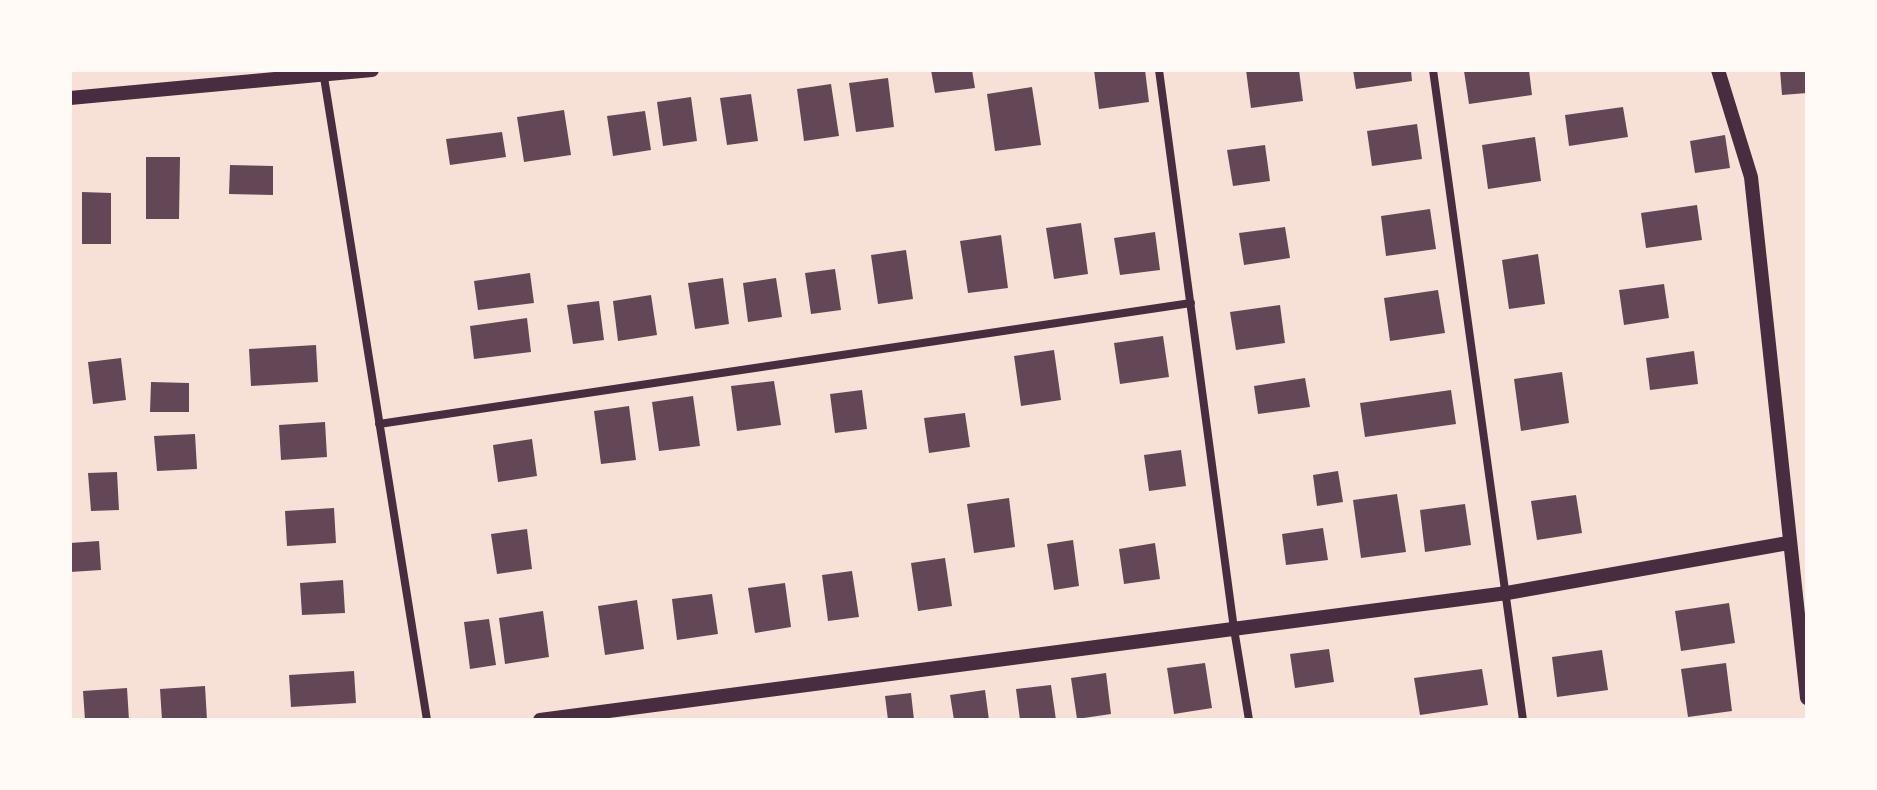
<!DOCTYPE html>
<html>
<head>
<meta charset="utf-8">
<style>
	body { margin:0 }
	#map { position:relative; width:1877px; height:790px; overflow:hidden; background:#f7e1d7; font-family:"Libre Baskerville",serif }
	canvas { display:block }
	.frame { position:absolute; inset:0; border:72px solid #fffaf5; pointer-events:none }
</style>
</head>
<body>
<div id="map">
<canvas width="1877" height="790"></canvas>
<div class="frame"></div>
</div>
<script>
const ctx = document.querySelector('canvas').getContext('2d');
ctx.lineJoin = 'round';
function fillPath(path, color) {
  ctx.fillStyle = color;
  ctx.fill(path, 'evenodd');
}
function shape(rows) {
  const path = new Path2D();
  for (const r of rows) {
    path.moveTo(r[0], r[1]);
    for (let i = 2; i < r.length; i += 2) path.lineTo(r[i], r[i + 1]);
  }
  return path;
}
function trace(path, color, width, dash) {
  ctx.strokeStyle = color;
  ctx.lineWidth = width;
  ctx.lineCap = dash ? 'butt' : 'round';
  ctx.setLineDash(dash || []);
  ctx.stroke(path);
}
const building = shape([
	[931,70,972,70,975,88,935,93],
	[1094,70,1145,70,1149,102,1099,109],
	[1246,70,1299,70,1303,101,1251,108],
	[1353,70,1411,70,1412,81,1356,89],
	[1473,70,1529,70,1532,95,1469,104,1464,71],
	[1780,70,1807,70,1807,93,1782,95],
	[888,78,894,127,856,132,849,83],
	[831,84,839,136,804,141,797,89],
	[1032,87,1041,145,995,151,987,94],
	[751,94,758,141,727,145,720,98],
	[691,97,697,141,663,146,657,102],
	[1623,107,1628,137,1569,146,1565,115],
	[564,110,571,155,524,162,517,117],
	[645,111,651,150,613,156,607,116],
	[1417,124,1422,159,1372,166,1367,131],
	[502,132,506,157,450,165,446,139],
	[1725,135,1730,168,1695,173,1690,141],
	[1535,137,1541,181,1488,189,1482,145],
	[1265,145,1270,181,1233,186,1227,150],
	[146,157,180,157,179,219,146,219],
	[230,165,273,166,273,195,229,194],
	[82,192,111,193,111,244,82,244],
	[1697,205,1702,240,1646,248,1641,213],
	[1430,209,1436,249,1386,256,1381,216],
	[1081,223,1088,274,1054,279,1046,228],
	[1285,227,1290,258,1244,265,1239,233],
	[1155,232,1160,270,1120,275,1114,238],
	[1001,235,1008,288,968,293,960,241],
	[906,250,913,299,878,304,871,255],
	[1538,254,1545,304,1509,309,1502,260],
	[835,269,841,310,811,314,805,273],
	[530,273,534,303,478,310,474,281],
	[723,278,729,324,695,329,688,283],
	[776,278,782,317,748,322,743,283],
	[1664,284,1669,318,1624,325,1619,290],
	[1438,290,1445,333,1390,341,1384,298],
	[651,295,657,335,618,341,613,301],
	[599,301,604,340,573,344,567,305],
	[1280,305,1285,343,1236,350,1230,312],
	[527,318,531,352,474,359,470,326],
	[1163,336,1169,377,1120,384,1114,343],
	[316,345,318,382,251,386,249,349],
	[1054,350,1061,400,1021,406,1014,356],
	[1694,351,1698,384,1650,390,1646,358],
	[121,358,126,400,93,404,88,362],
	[1562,372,1569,423,1521,431,1514,379],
	[1305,378,1310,407,1258,414,1254,386],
	[774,381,781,425,737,431,731,386],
	[151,382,189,383,189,412,150,412],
	[862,390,867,429,835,433,830,394],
	[1451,390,1456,424,1365,437,1360,403],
	[693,396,700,446,659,451,652,402],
	[629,406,636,460,601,464,594,411],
	[965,413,970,447,929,453,924,418],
	[325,422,327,457,281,460,279,425],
	[195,434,197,469,157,471,154,436],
	[532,439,537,476,498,482,493,445],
	[1181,450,1186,486,1149,491,1144,455],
	[1338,471,1343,502,1317,506,1313,475],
	[117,472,119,510,91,511,88,473],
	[1397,494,1406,552,1361,558,1353,500],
	[1576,495,1582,533,1537,540,1531,501],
	[1009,498,1015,547,974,553,967,504],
	[1465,504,1471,545,1425,552,1420,510],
	[334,508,336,543,287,546,285,511],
	[1323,528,1328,560,1286,565,1282,534],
	[527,529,532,569,497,574,491,534],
	[1073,540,1079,586,1054,590,1047,544],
	[99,541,101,570,70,572,70,543],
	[1155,543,1160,579,1124,584,1119,549],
	[945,558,952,606,918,611,911,563],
	[852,571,859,617,828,621,822,575],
	[343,580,345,613,302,615,300,583],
	[785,583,791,627,755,633,748,588],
	[712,594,718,634,677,640,672,599],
	[637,600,644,649,605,655,598,606],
	[1729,603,1735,643,1681,651,1675,611],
	[543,611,549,657,505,664,499,618],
	[489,619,496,665,470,669,464,622],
	[1329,649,1334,682,1295,688,1290,654],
	[1602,650,1608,690,1557,697,1552,657],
	[1205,663,1212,708,1174,714,1167,668],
	[1726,663,1732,711,1688,717,1681,669],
	[1482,669,1488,705,1420,715,1414,678],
	[354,671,356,703,291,707,289,675],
	[1106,673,1111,714,1077,719,1071,678],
	[1051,685,1056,720,1020,720,1016,689],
	[205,686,207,720,162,720,160,689],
	[127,688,129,720,85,720,83,691],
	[985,690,989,720,954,720,950,695],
	[911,693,914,720,888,720,885,696]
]);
const minor = shape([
	[1159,70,1234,629,1249,720],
	[1433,70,1523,720],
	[323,71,427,720],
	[379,424,1191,303]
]);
const tertiary = shape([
	[1718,70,1751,177,1807,698],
	[70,98,372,70],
	[540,720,1507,593,1788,543]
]);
fillPath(building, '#644757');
trace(minor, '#4a2c40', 8);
trace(tertiary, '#4a2c40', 14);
</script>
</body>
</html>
